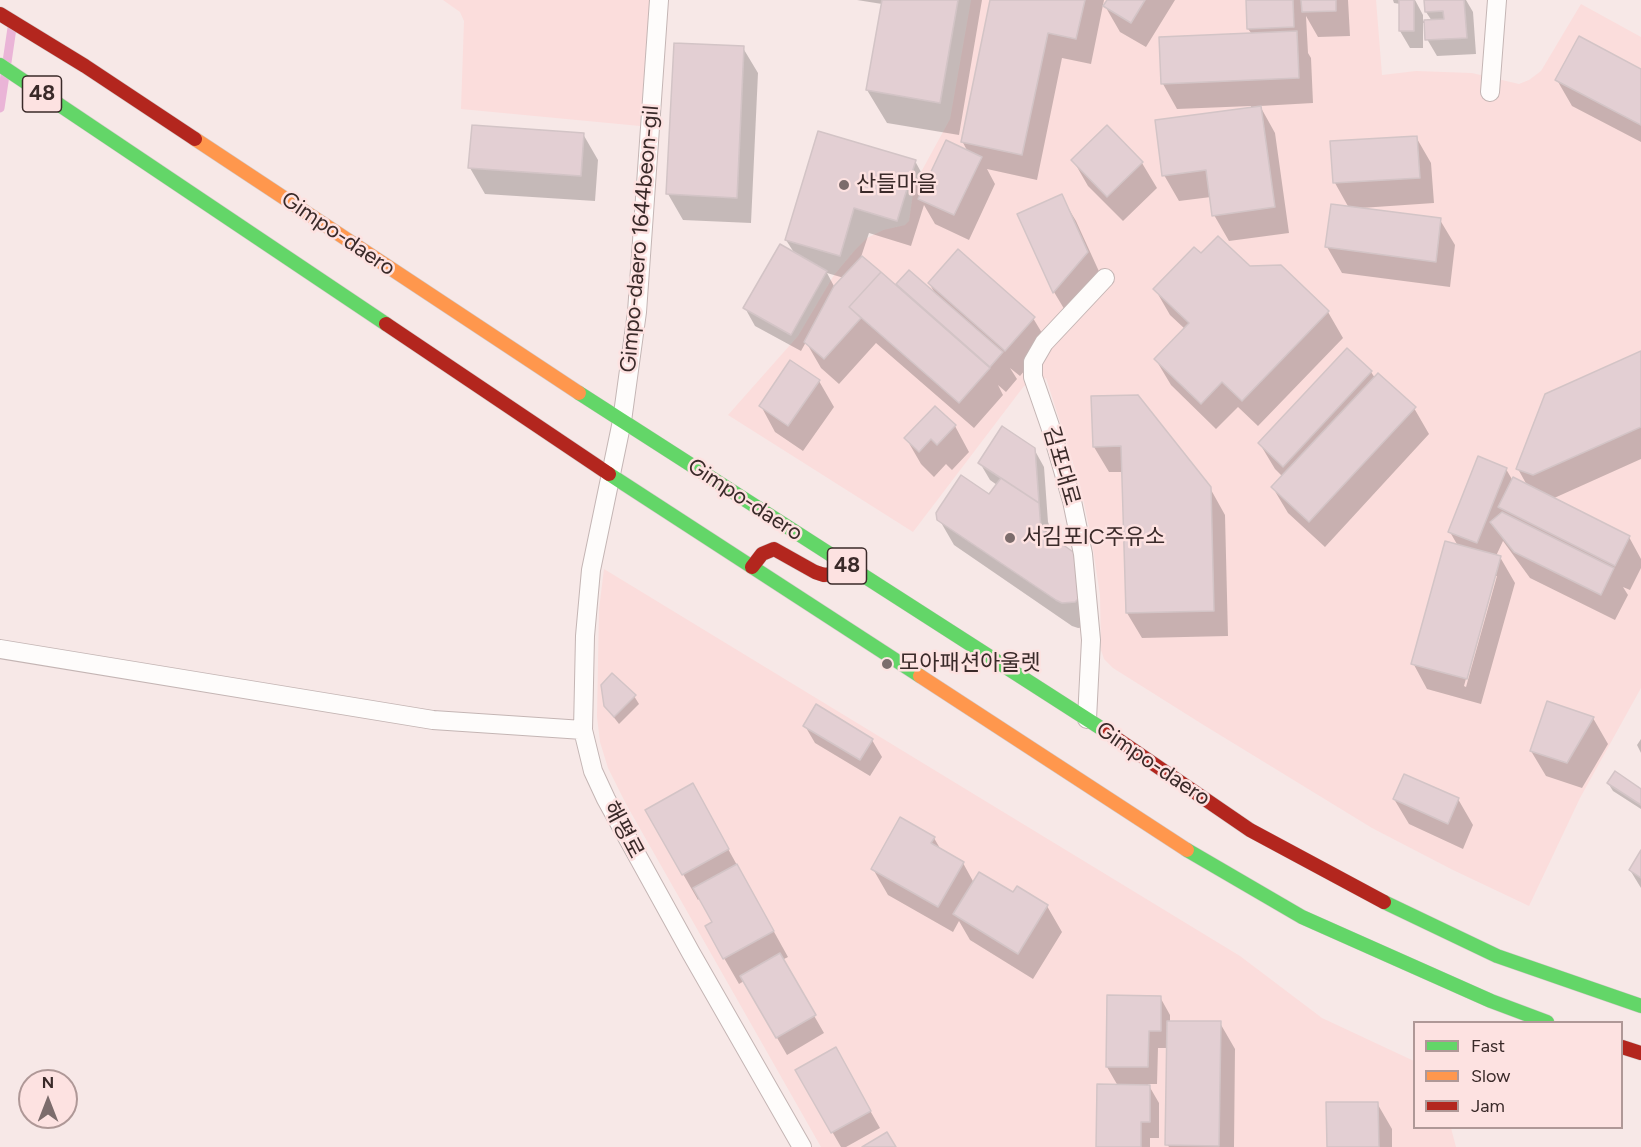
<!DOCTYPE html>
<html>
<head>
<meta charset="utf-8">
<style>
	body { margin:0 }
	#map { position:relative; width:1641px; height:1147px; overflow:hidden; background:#f7e8e7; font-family:Figtree,sans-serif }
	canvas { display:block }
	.legend { position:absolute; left:1413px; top:1021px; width:210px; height:108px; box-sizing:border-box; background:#fde2e1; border:2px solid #af9897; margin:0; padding:8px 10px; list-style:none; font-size:18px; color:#3a2a29 }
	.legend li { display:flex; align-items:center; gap:12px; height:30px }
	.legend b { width:30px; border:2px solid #af9897 }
	.north { position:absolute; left:18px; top:1069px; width:60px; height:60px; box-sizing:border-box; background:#fde2e1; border:2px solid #af9897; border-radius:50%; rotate:0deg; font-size:16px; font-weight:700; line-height:24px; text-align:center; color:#3a2a29 }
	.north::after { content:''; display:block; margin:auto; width:21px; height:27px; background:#7c6c6c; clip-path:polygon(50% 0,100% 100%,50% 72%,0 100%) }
</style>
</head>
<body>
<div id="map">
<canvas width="1641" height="1147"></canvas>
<ul class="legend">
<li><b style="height:8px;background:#63d668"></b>Fast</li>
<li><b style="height:8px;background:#ff974d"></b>Slow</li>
<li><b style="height:8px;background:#b3261e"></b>Jam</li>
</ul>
<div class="north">N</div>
</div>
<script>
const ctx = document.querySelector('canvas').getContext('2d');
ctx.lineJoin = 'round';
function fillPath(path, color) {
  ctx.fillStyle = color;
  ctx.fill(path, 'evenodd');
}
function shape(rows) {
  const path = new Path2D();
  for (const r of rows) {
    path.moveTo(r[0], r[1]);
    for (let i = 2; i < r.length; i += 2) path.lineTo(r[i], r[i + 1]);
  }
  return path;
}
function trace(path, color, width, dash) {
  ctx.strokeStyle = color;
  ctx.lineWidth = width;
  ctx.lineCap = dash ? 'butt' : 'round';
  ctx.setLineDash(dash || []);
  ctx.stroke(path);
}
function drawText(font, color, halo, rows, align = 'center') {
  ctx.font = font + ' Figtree,"Noto Sans KR",sans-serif';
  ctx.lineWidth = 5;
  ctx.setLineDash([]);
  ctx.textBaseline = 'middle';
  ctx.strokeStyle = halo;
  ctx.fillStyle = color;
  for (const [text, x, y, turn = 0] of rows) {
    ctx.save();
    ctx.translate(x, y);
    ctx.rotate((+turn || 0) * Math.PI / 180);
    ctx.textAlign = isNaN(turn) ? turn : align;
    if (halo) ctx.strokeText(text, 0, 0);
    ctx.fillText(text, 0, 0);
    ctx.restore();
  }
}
const built = shape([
	[443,0,650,0,640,126,461,109,464,21,460,12],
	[971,0,1376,0,1382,75,1416,71,1472,73,1519,84,1529,80,1541,71,1581,4,1641,37,1641,688,1580,798,1529,906,1453,870,1372,828,1202,724,1113,668,1104,659,1101,650,1100,595,1091,536,1080,485,1046,378,1024,386,913,532,728,415,798,336,834,275,855,250,867,238,883,230,905,225,909,221,913,193,920,174,950,119],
	[604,569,1240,956,1322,1018,1414,1061,1414,1128,1451,1128,1456,1147,821,1147,626,804,608,768,600,742,597,717,599,609]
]);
const shadow = shape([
	[857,0,982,0,959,135,887,123,867,90,882,4],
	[992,0,1104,0,1091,64,1062,58,1037,180,987,169,995,184,969,240,935,224,924,205,911,246,869,233,861,257,895,287,909,272,936,295,929,283,1033,318,1048,343,1020,376,1010,368,1017,379,1006,392,998,385,1003,395,974,428,876,343,839,384,821,368,806,342,801,351,755,326,745,308,795,254,786,240,915,161,927,183,968,152,962,141],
	[827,273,844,278,835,288],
	[1109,0,1175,0,1146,47,1120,32,1105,6],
	[1247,0,1348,0,1350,36,1318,37,1306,16,1308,53,1311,58,1313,103,1260,106,1275,133,1289,233,1229,241,1214,215,1211,197,1179,201,1164,175,1251,109,1251,106,1177,109,1163,84,1252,34,1248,29],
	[1393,0,1415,0,1423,15,1423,21,1432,21,1426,12,1426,0,1484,0,1466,0,1473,12,1476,54,1437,56,1427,39,1426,23,1423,23,1423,48,1410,48,1400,31,1400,4,1394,3],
	[743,48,758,73,751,223,683,220,668,194],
	[1641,70,1641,142,1572,106,1557,80],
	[583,134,598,160,595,201,485,194,470,168],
	[1416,137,1431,163,1434,203,1361,208,1361,209,1440,220,1455,245,1450,287,1342,273,1327,247,1349,208,1335,183],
	[1073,160,1142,163,1157,188,1123,221,1088,186],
	[1061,196,1076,221,1102,278,1069,317,1054,292,1019,214],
	[1201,255,1249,268,1280,266,1328,312,1343,338,1258,426,1238,407,1216,429,1171,385,1156,360,1185,329,1170,315,1155,289],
	[1347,350,1371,372,1375,378,1414,408,1429,434,1325,547,1288,513,1273,488,1283,477,1275,469,1260,444],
	[1641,353,1641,459,1552,499,1629,537,1641,559,1641,568,1630,590,1623,587,1628,595,1615,620,1530,578,1503,541,1496,556,1500,557,1515,583,1481,704,1427,689,1413,663,1458,546,1450,532,1506,469,1513,481,1528,487,1518,469],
	[1494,576,1497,576,1466,687,1464,686],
	[819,381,834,407,803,451,775,432,761,406],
	[1093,398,1210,488,1225,515,1228,636,1142,638,1127,613,1123,472,1109,472,1094,447],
	[955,426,969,452,952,470,946,464,934,477,921,464,906,438],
	[1034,449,1044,467,1048,522,1090,627,1078,628,1072,626,954,545,939,519,990,497,997,485,990,480,980,463],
	[634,696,639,704,619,724,605,706],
	[1547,703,1593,718,1608,744,1582,788,1546,776,1531,751],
	[805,726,872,740,882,757,870,776,815,743],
	[1641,739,1641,753,1637,745],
	[1608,783,1641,790,1641,809,1613,791],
	[1394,799,1458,799,1473,825,1463,849,1409,824],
	[707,811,788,957,782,960,824,1033,787,1055,744,981,739,984,724,958,714,923,700,898,698,900,683,874],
	[934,838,941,850,963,863,974,883,1047,906,1062,932,1033,979,970,940,959,921,953,932,888,895,873,869],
	[1641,853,1641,888,1630,870],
	[1108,997,1160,997,1170,1015,1170,1022,1220,1023,1235,1049,1234,1147,1169,1147,1167,1144,1168,1048,1158,1048,1157,1084,1148,1084,1159,1103,1159,1138,1150,1138,1150,1147,1097,1147,1118,1086,1107,1067],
	[835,1049,880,1128,846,1147,841,1147,797,1071],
	[1377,1103,1392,1129,1392,1147,1328,1147]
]);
const stream = shape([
	[7,62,12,28],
	[0,108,5,75]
]);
const building = shape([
	[882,0,958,0,940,103,866,90,882,0],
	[990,0,1085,0,1076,39,1048,33,1022,155,961,142,990,0],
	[1107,0,1145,0,1131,23,1103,6,1107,0],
	[1246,0,1293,0,1294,27,1247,29,1246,0],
	[1301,0,1336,0,1336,11,1302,12,1301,0],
	[1399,0,1414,0,1414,31,1399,31,1399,0],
	[1424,0,1464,0,1467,38,1425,40,1424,20,1444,19,1443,11,1425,12,1424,0],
	[1297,31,1299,78,1161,84,1159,37,1297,31],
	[1579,36,1641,69,1641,125,1555,80,1579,36],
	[674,43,744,46,737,198,666,194,674,43],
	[1261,106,1275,207,1212,216,1206,170,1162,176,1155,120,1261,106],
	[472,125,584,133,581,176,468,168,472,125],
	[1107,125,1143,162,1107,197,1071,160,1107,125],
	[818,131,916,160,897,221,854,208,840,256,785,240,818,131],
	[1417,136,1420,178,1333,183,1330,141,1417,136],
	[946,140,982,157,954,215,918,199,946,140],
	[1062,194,1088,252,1053,293,1017,214,1062,194],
	[1331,204,1441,218,1436,262,1325,247,1331,204],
	[1218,236,1250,266,1281,265,1329,311,1242,401,1222,382,1201,404,1154,359,1189,323,1153,289,1194,247,1201,253,1218,236],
	[780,244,827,271,791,335,743,308,780,244],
	[958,249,1035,317,1005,351,928,283,958,249],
	[862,256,881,272,849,307,861,318,824,359,804,342,834,286,862,256],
	[909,270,1003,352,990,367,896,284,909,270],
	[881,272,990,368,959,403,849,307,881,272],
	[1347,348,1372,371,1283,467,1258,443,1347,348],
	[1641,351,1641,427,1533,475,1516,469,1545,394,1641,351],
	[790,360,820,380,788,426,759,406,790,360],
	[1378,373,1416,407,1309,522,1271,487,1378,373],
	[1138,395,1211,487,1214,611,1126,613,1121,446,1093,447,1091,396,1138,395],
	[935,406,956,425,937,445,931,439,919,452,904,438,935,406],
	[1002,426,1035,448,1039,503,978,463,1002,426],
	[1478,456,1507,468,1477,543,1448,532,1478,456],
	[961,475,989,494,1001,478,1039,503,1041,529,1076,554,1080,597,1075,602,1062,603,1056,600,937,520,936,513,939,508,961,475],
	[1513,477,1630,536,1615,566,1498,507,1513,477],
	[1502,512,1614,568,1601,595,1514,552,1490,522,1502,512],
	[1445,541,1501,556,1467,679,1411,664,1445,541],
	[612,673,636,695,614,717,604,706,601,685,612,673],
	[1547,701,1594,717,1567,763,1530,751,1547,701],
	[816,704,873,739,860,760,803,726,816,704],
	[1615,771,1641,789,1641,805,1607,783,1615,771],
	[1404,774,1459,798,1448,824,1393,799,1404,774],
	[693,783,729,849,682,875,645,810,693,783],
	[900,817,935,837,931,843,964,862,938,907,871,869,900,817],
	[1641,850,1641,878,1629,870,1641,850],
	[737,864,774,931,723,959,705,926,712,922,693,888,737,864],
	[979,872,1013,892,1017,886,1048,905,1018,954,953,914,979,872],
	[780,953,816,1015,776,1038,740,976,780,953],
	[1107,995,1161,996,1161,1031,1149,1031,1148,1067,1106,1067,1107,995],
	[1167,1021,1221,1021,1219,1146,1165,1145,1167,1021],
	[836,1047,871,1111,831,1133,795,1070,836,1047],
	[1097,1084,1150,1085,1150,1122,1141,1122,1141,1147,1096,1147,1097,1084],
	[1326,1102,1378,1102,1379,1147,1327,1147,1326,1102],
	[887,1132,896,1147,862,1147,887,1132]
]);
const lane = shape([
	[659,0,637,312,622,421,591,570,585,636,583,730,593,771,606,799,691,953,802,1147],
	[1490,92,1497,0],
	[0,649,433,720,583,730],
	[1087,719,1091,640,1083,554,1072,501,1050,426,1033,377,1033,362,1044,343,1105,278]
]);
const fast = shape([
	[0,65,386,324],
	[579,393,1107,732],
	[609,474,920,676],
	[1187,850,1302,917,1491,1001,1547,1022],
	[1384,902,1497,956,1641,1006]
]);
const slow = shape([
	[195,139,579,393],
	[920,676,1187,850]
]);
const jam = shape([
	[0,14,85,66,195,139],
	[386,324,609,474],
	[752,567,762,554,774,549,815,572,824,575,840,573],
	[1107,732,1250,830,1384,902],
	[1622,1047,1641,1053]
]);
const markers = [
	[844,185,6,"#7c6c6c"],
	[1010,538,6,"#7c6c6c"],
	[887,664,6,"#7c6c6c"]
];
const shields = [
	[42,94,39],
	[847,566,39]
];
const shieldNames = [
	["48",42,94],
	["48",847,566]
];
const poiNames = [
	["산들마을",856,185],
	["서김포IC주유소",1022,538],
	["모아패션아울렛",899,664]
];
const streetNames = [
	["Gimpo-daero",338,234,34],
	["Gimpo-daero 1644beon-gil",640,239,-85],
	["김포대로",1061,466,74],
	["Gimpo-daero",745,500,33],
	["Gimpo-daero",1153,764,34],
	["해평로",623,830,62]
];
fillPath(built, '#fbdddc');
fillPath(shadow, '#0003');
trace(stream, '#eab4d7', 9);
fillPath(building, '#e3cfd3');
trace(building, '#d3c4c6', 1.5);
trace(lane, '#c4b5b4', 20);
trace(fast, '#d1c8c7', 15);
trace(slow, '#d1c8c7', 15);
trace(jam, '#d1c8c7', 15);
trace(lane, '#fefcfb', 18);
trace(fast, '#63d668', 14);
trace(slow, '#ff974d', 14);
trace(jam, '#b3261e', 14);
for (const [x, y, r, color] of markers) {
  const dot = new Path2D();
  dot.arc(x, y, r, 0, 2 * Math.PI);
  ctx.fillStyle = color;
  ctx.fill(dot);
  trace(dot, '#fde2e1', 2);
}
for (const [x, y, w] of shields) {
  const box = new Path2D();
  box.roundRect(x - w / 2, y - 18, w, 36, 4.5);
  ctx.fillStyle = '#fde2e1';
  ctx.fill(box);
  trace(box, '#3a2a29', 1.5);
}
drawText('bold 21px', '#3a2a29', null, shieldNames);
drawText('22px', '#3a2a29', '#fde2e1', poiNames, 'left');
drawText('22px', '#3a2a29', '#fde2e1', streetNames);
</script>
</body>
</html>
